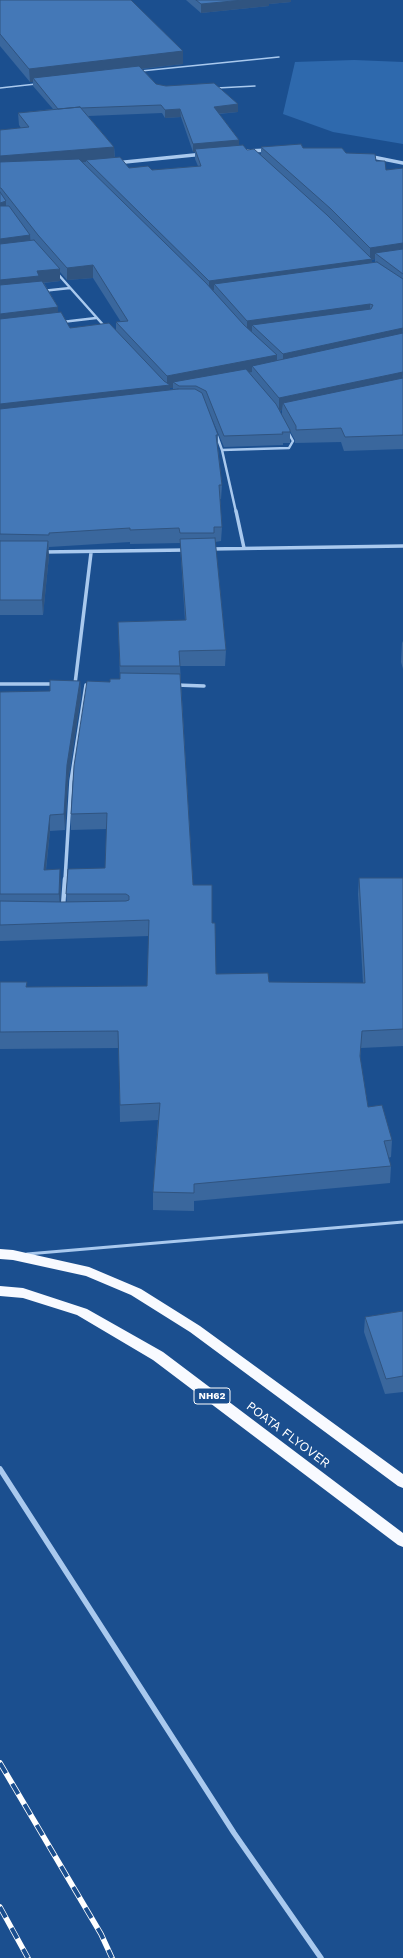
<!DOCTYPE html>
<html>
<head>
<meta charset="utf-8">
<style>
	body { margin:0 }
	canvas { display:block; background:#1b4f8f }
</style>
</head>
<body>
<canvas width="403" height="1958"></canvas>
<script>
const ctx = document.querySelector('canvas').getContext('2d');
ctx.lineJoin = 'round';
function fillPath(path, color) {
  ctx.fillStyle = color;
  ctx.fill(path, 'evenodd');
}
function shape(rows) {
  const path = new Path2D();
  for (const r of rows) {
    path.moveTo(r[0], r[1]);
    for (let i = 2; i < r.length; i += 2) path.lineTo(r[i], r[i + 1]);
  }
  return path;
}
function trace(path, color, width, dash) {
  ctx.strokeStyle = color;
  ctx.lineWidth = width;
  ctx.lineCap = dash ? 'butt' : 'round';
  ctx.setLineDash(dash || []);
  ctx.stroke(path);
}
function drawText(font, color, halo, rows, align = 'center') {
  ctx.font = font + ' "Work Sans",sans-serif';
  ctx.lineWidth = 3;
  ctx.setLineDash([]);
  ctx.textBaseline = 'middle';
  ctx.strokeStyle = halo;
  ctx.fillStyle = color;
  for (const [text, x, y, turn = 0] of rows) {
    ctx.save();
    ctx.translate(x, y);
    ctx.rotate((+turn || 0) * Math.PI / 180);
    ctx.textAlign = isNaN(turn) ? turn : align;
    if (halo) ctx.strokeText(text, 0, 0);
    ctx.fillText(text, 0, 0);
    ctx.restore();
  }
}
const green = shape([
	[354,60,403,62,403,144,333,132,283,114,295,62]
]);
const serviceFar1 = shape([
	[141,71,279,57],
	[0,88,36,84],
	[217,88,255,86]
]);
const service = shape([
	[27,1254,403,1222]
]);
const minorFar3 = shape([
	[57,273,106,328],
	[42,291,70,288],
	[62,322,96,318],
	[217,436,222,450,236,512],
	[222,450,289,448,293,441,288,432]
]);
const minorFar2 = shape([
	[236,511,244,548],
	[210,549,403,546],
	[44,552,186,550],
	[0,684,54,684],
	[75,684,91,553],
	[176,685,204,686],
	[65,880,71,781,86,685]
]);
const minorFar1 = shape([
	[63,906,65,879]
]);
const minor = shape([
	[0,1469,234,1833,321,1958]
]);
const tertiary = shape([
	[246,151,270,150],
	[368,156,403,163],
	[115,163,204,154]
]);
const trunk = shape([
	[0,1249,13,1250,89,1267,141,1289,200,1326,403,1474,403,1488,398,1486,190,1332,131,1295,86,1276,13,1260,0,1259,0,1249],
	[0,1286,23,1288,87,1309,163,1352,403,1533,403,1547,398,1545,153,1360,77,1315,23,1298,0,1296,0,1286]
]);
const rail = shape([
	[0,1763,101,1934,112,1958],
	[0,1907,28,1958]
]);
const wall = shape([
	[0,0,183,64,142,69,156,84,238,104,238,112,219,114,239,140,239,145,247,150,261,155,261,147,303,148,346,153,376,161,386,170,403,168,403,449,344,451,341,442,295,443,295,440,290,431,290,443,283,443,283,445,224,447,205,402,218,435,218,448,222,485,221,499,220,499,222,527,221,541,215,542,226,650,225,666,180,666,193,885,212,923,216,974,269,982,363,983,358,894,359,878,403,878,403,1046,361,1048,360,1059,368,1107,392,1140,391,1157,388,1158,391,1166,390,1183,194,1201,194,1211,153,1210,153,1192,158,1120,120,1122,119,1048,0,1049,0,982,27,987,147,986,149,936,0,941,0,692,50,691,80,681,81,696,68,781,65,830,50,831,46,870,61,885,60,902,67,902,66,894,105,868,107,829,71,830,71,814,110,682,120,679,118,622,185,621,180,543,130,544,130,542,49,547,49,549,48,549,49,556,43,615,0,615,0,130,21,128,19,125,18,113,53,109,33,86,33,82,30,82,0,46],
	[162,113,165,118,181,117,193,152,195,152,195,159,198,166,152,170,129,168,115,157,114,147,88,116],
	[375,259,375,262,371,263,372,260],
	[60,272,67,280,93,278,121,322,116,322,116,330,70,328,58,313,58,307,44,283,60,281],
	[170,388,173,388,173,390,170,390],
	[282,410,282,416,280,411],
	[186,0,291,0,291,2,269,4,269,6,201,13],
	[403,641,403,669,401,662,402,643],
	[403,1311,403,1392,385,1394,364,1332,365,1317]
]);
const shadedWall = shape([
	[243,0,291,0,291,2,269,4,269,6,201,13,201,4],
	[183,51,183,64,35,81,33,78,33,82,30,82,29,69],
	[238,104,238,112,214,114,214,107],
	[180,109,181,117,165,118,165,110],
	[239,140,239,148,195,149,195,152,193,152,193,144],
	[114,147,115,160,86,160,86,162,0,169,0,156],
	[6,201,6,213,0,215,0,203],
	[30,235,31,247,0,251,0,239],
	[403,243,403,255,375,253,375,259,372,260,371,269,214,284,214,290,209,291,209,281,370,259,370,248],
	[93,265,93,278,67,280,67,268],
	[60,269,60,281,40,283,0,293,0,280,37,271],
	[370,304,370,316,252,325,252,332,247,333,247,321],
	[58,307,58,320,0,327,0,314],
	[403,328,402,340,283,366,283,354],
	[277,355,277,368,252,366,252,372,182,386,173,382,173,388,170,388,170,398,0,417,0,404,167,385,167,376],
	[403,372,402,385,283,403,282,410,279,411,279,398],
	[48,541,49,556,43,615,42,600],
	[80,681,81,696,68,781,65,830,64,814,67,765],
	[50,815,50,831,44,886,44,870],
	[60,869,61,885,60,910,59,894]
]);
const building = shape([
	[0,0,131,0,183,51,29,69,0,34,0,0],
	[196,0,243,0,201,4,196,0],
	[139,66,156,84,166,86,214,83,238,104,214,107,239,140,193,144,180,109,165,110,161,105,81,108,80,107,58,109,33,78,139,66],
	[80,107,114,147,0,156,0,130,29,127,18,113,80,107],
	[301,144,303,148,342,148,346,153,375,154,376,161,385,161,386,170,403,168,403,243,370,248,331,209,261,147,301,144],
	[243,145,247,150,254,149,327,215,372,259,209,281,86,160,120,157,129,168,148,166,152,170,201,166,195,149,243,145],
	[79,159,206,283,244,325,277,355,167,376,116,322,128,321,93,265,67,268,38,235,1,188,0,188,0,162,79,159],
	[0,192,6,201,0,203,0,192],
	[0,206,9,206,30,235,0,239,0,206],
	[34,240,60,269,37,271,39,276,0,280,0,244,34,240],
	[403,249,403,274,375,253,403,249],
	[377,262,403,279,403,328,283,354,252,325,371,309,373,305,370,304,247,321,214,284,377,262],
	[42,281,58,307,0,314,0,285,42,281],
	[61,312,70,328,109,323,164,381,170,385,0,404,0,319,61,312],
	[403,333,403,372,279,398,252,366,403,333],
	[246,369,276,404,290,430,290,432,282,432,283,434,224,436,206,391,196,386,179,386,173,382,246,369],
	[403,378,403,435,345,437,341,428,296,430,296,426,283,403,403,378],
	[178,389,195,389,202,393,218,435,216,435,222,485,219,485,222,527,214,527,214,533,180,533,179,528,130,530,130,528,49,533,49,535,0,534,0,409,178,389],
	[215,538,226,650,179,651,180,666,120,666,118,622,186,620,180,539,215,538],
	[0,541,48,541,42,600,0,600,0,541],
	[120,673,180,674,193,885,212,885,212,923,215,923,216,974,268,973,269,982,365,983,359,878,403,878,403,1029,362,1031,360,1056,368,1107,382,1105,392,1140,384,1141,391,1166,194,1184,194,1193,153,1192,160,1103,120,1105,118,1031,0,1032,0,982,27,982,26,987,147,986,149,920,0,925,0,901,62,902,126,901,129,900,129,896,126,894,66,894,68,869,105,868,107,813,71,814,74,766,87,681,110,682,110,679,120,679,120,673],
	[50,680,80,681,67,765,64,814,50,815,44,870,60,869,59,894,0,894,0,692,50,691,50,680],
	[403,1311,403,1376,386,1379,365,1317,403,1311]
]);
const shields = [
	[212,1396,36]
];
const shieldNames = [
	["NH62",212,1396]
];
const nearStreetnames = [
	["POATA FLYOVER",288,1435,37]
];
fillPath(green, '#2e69ad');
trace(serviceFar1, '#a9c9ee', 1.5);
trace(service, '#a9c9ee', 3);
trace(minorFar3, '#a9c9ee', 2.5);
trace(minorFar2, '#a9c9ee', 3.5);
trace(minorFar1, '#a9c9ee', 4.5);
trace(minor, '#a9c9ee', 5.5);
trace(tertiary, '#a9c9ee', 3.5);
fillPath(trunk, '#f8faff');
trace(rail, '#fff', 5.5);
trace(rail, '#1b4f8f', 4, [12]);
fillPath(wall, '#3a679d');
fillPath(shadedWall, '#305480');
fillPath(building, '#4478b7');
trace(building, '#305480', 1);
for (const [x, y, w] of shields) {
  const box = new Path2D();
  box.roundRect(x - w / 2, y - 8, w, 16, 3);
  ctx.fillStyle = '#1b4f8f';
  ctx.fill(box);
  trace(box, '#fff', 1);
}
drawText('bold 10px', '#fff', null, shieldNames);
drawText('13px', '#fff', '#1b4f8f', nearStreetnames);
</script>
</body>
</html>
